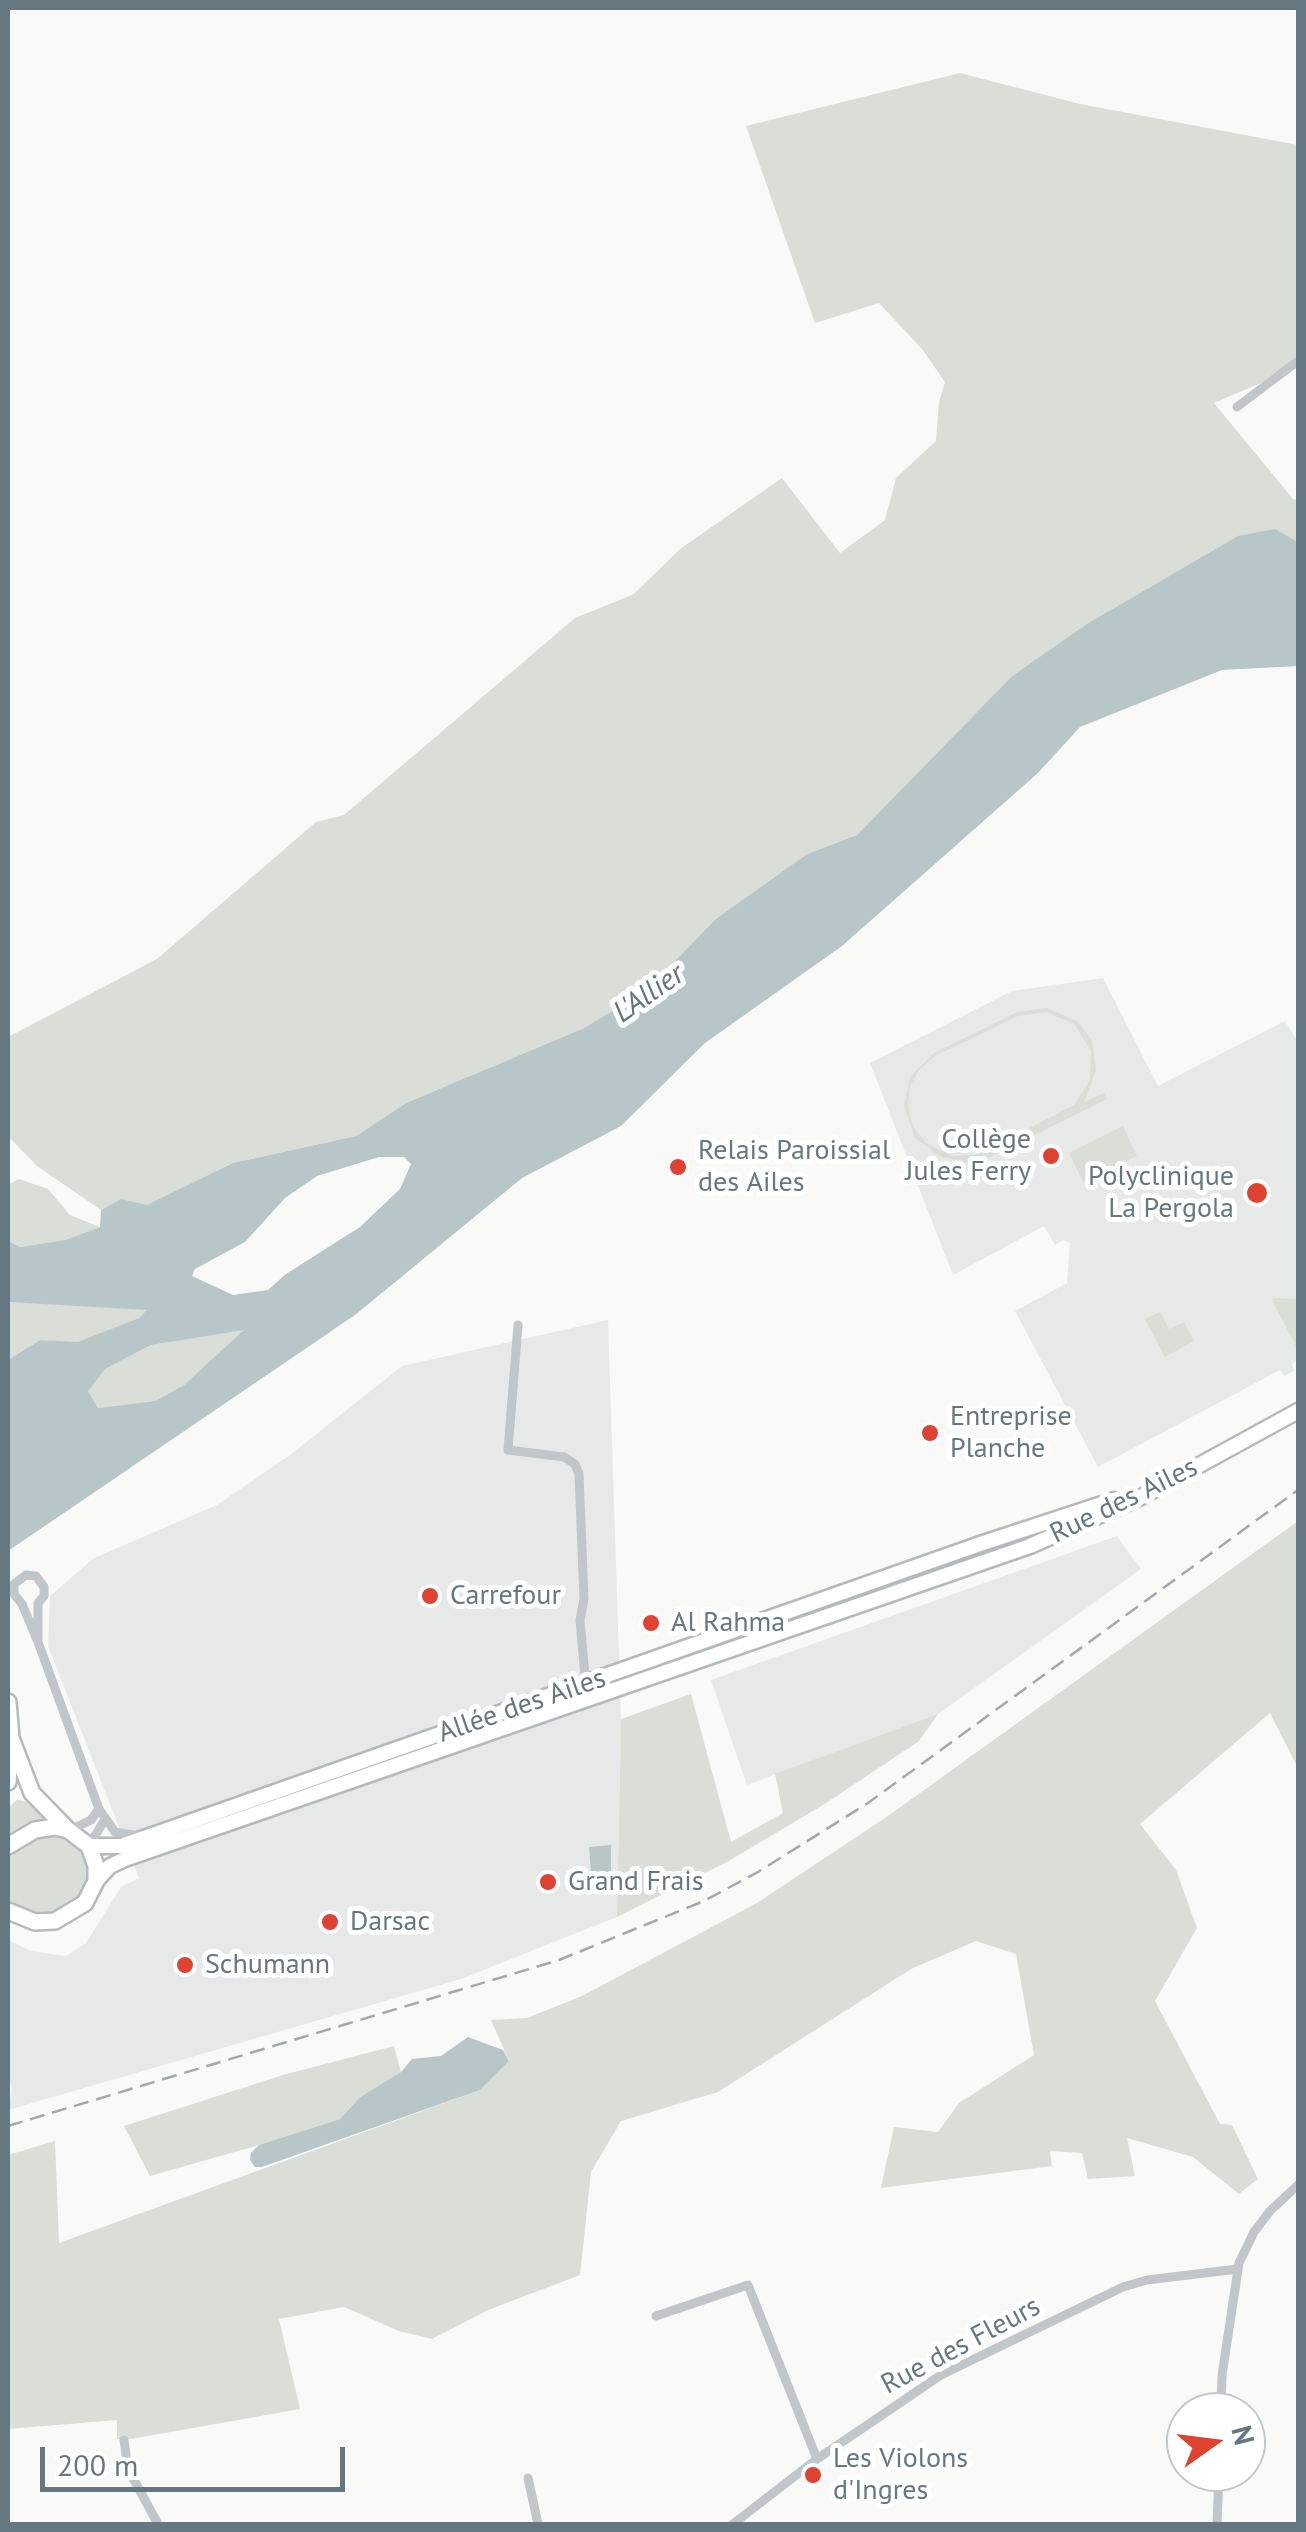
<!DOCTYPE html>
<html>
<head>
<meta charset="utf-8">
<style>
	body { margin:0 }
	#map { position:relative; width:1306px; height:2532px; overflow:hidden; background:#f9f9f7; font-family:"PT Sans",sans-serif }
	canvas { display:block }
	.frame { position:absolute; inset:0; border:10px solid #657881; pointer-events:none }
	.north { position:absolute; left:1166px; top:2392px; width:100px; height:100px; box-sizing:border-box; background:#fff; border:2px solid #c1c9cd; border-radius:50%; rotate:76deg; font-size:28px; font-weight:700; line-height:40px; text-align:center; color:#657881 }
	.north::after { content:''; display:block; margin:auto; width:35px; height:45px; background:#de4332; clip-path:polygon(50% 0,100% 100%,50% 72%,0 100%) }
	.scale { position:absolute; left:40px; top:2447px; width:305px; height:45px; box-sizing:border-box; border:5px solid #657881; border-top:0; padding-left:12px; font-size:30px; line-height:35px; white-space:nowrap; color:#657881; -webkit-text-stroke:8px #fff; paint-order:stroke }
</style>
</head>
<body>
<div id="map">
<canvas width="1306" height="2532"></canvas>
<div class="frame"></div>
<div class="north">N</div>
<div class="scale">200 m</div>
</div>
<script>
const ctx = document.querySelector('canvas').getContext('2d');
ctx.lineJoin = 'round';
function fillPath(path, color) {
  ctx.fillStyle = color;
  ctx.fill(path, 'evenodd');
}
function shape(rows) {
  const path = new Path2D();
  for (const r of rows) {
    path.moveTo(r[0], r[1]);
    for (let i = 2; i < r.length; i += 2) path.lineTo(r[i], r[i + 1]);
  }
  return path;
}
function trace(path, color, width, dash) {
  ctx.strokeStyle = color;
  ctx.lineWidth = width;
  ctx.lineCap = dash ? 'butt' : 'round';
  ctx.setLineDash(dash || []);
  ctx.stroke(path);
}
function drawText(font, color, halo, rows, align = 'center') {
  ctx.font = font + ' "PT Sans",sans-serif';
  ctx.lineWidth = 10;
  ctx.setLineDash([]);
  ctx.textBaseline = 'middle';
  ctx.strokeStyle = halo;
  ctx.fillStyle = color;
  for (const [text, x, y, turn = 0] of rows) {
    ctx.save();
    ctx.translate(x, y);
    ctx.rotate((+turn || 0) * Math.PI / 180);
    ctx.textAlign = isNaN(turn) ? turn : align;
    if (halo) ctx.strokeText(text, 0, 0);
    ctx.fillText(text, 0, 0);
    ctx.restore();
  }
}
const built = shape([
	[1103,978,1158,1086,1285,1021,1298,1042,1298,1360,1292,1364,1294,1371,1284,1376,1280,1370,1098,1467,1015,1311,1067,1283,1070,1243,1064,1240,1055,1245,1044,1226,953,1275,870,1063,1012,991],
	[608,1320,621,1719,617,1917,461,1979,8,2110,12,2089,8,2073,8,1940,31,1951,66,1956,86,1943,121,1887,139,1878,48,1646,50,1596,94,1558,217,1505,290,1455,402,1366],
	[1117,1536,1141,1569,938,1714,747,1785,711,1680]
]);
const green = shape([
	[960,73,1080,104,1298,145,1298,367,1214,403,1293,499,1298,500,1298,542,1275,530,1011,677,857,835,807,854,717,919,647,990,584,1028,406,1103,356,1136,233,1163,147,1206,121,1199,101,1210,37,1166,8,1136,8,1037,157,959,316,822,344,815,575,618,634,594,680,549,782,478,840,553,885,520,896,478,936,441,939,402,945,382,922,349,879,303,815,323,746,126],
	[1047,1008,1077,1021,1092,1040,1096,1070,1084,1102,1104,1093,1107,1099,944,1180,940,1173,964,1161,941,1157,915,1138,904,1106,910,1077,934,1053,1017,1012],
	[1046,1012,1074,1024,1091,1051,1090,1080,1074,1105,979,1154,952,1156,926,1143,913,1126,908,1105,910,1086,919,1070,935,1056,1018,1016],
	[1123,1126,1137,1156,1083,1182,1069,1153],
	[19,1179,48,1189,70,1215,100,1227,65,1240,20,1247,8,1241,8,1185],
	[1274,1298,1298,1299,1298,1350,1272,1300],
	[8,1302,91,1306,148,1310,139,1318,78,1343,40,1340,8,1360],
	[1160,1312,1169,1329,1184,1322,1194,1341,1165,1357,1145,1319],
	[247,1329,184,1385,155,1401,98,1408,87,1390,105,1369,151,1345],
	[1298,1521,1298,1768,1270,1713,1140,1824,1176,1870,1197,1928,1155,2001,1220,2124,1232,2125,1258,2179,1239,2194,1193,2157,1127,2138,1135,2176,1088,2179,1082,2153,1050,2151,1052,2166,881,2188,894,2127,938,2132,959,2103,1034,2055,1016,1954,976,1941,911,1969,718,2092,621,2121,591,2172,580,2275,488,2310,432,2339,399,2331,344,2307,279,2319,300,2409,131,2439,117,2439,117,2420,8,2429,8,2155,55,2141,59,2243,480,2090,509,2061,491,2020,527,2018,582,1996,757,1903,888,1816],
	[691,1694,731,1842,783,1813,775,1774,938,1714,919,1741,823,1805,727,1862,617,1917,621,1719],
	[17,1800,25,1801,49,1821,27,1825,8,1837,8,1815,10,1806],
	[53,1834,67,1838,78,1846,86,1859,87,1880,78,1896,66,1907,47,1914,31,1913,8,1900,8,1858,25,1840],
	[394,2046,401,2072,360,2097,340,2119,259,2145,150,2176,124,2126,283,2075]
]);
const water = shape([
	[1275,529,1298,542,1298,666,1222,670,1080,727,1038,773,842,946,705,1043,621,1126,522,1178,355,1315,8,1551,8,1360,40,1340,78,1342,139,1318,147,1310,8,1302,8,1241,20,1247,65,1240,100,1227,101,1210,121,1199,147,1205,233,1163,356,1136,406,1103,584,1028,647,990,716,919,807,854,857,835,1011,677,1087,624,1238,536],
	[379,1157,404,1157,411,1164,400,1189,360,1227,286,1274,268,1290,233,1295,192,1276,195,1269,245,1242,285,1198,317,1176],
	[244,1330,184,1385,155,1401,98,1408,88,1391,105,1369,151,1345],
	[611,1845,611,1885,592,1886,589,1847],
	[468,2037,503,2050,509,2061,480,2090,262,2167,255,2167,250,2160,251,2153,259,2145,340,2119,360,2097,401,2072,412,2059,441,2056]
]);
const street = shape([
	[1237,407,1298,361],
	[518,1325,508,1450,564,1457,575,1464,579,1474,584,1599,580,1620,586,1687],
	[38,1642,38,1603,44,1596,44,1587,36,1576,26,1575,14,1584,14,1594,22,1604,38,1642,99,1809,115,1832,139,1836],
	[70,1830,91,1820,99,1809],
	[87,1843,95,1836,105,1819],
	[656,2316,748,2285,817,2459],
	[1221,2412,1222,2375,1239,2263,1254,2232,1270,2211,1298,2185],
	[124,2440,128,2469,158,2524],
	[528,2478,538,2524],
	[733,2524,817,2459,941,2375,1123,2287,1147,2280,1238,2269],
	[1217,2524,1219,2472]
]);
const secondary = shape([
	[89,1846,121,1846,983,1543,1114,1500],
	[96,1881,110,1866,125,1859,1030,1546,1141,1497,1298,1411]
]);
const primary = shape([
	[8,1702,11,1738,8,1782],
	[11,1738,32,1793,68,1830],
	[8,1846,35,1830,55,1827,68,1830,89,1846,96,1866,96,1881,85,1903,55,1921,35,1922,8,1911]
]);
const rail = shape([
	[8,2126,559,1960,704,1901,758,1872,868,1803,1298,1490]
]);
const markers = [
	[1051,1156,10,"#de4332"],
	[678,1167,10,"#de4332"],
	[1257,1193,12,"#de4332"],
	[930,1433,10,"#de4332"],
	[430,1596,10,"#de4332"],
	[651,1623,10,"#de4332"],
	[548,1882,10,"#de4332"],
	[330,1922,10,"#de4332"],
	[185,1965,10,"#de4332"],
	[813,2475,10,"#de4332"]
];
const poiNames = [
	["Collège",1031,1140,"right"],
	["Jules Ferry",1031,1172,"right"],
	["Relais Paroissial",698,1151],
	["des Ailes",698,1183],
	["Polyclinique",1234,1177,"right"],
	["La Pergola",1234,1209,"right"],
	["Entreprise",950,1417],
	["Planche",950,1449],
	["Carrefour",450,1596],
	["Al Rahma",671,1623],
	["Grand Frais",568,1882],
	["Darsac",350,1922],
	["Schumann",205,1965],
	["Les Violons",833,2459],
	["d'Ingres",833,2491]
];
const streetNames = [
	["Rue des Ailes",1124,1501,-26],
	["Allée des Ailes",522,1706,-19],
	["Rue des Fleurs",961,2346,-28]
];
const waterNames = [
	["L'Allier",649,994,-35]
];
fillPath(built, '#e7e9e8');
fillPath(green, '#daded6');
fillPath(water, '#b7c6c8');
trace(secondary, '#b3babd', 19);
trace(primary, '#b4babd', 20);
trace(street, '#c0c6c9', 9);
trace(secondary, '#fff', 14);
trace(primary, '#fff', 15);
trace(rail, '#a0a9ad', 2.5, [15, 8]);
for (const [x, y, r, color] of markers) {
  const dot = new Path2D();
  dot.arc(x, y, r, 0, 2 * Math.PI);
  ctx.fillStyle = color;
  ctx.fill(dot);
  trace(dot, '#fff', 4);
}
drawText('28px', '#657881', '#fff', poiNames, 'left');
drawText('28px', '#657881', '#fff', streetNames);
drawText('italic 30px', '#60777b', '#fff', waterNames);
</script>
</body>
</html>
